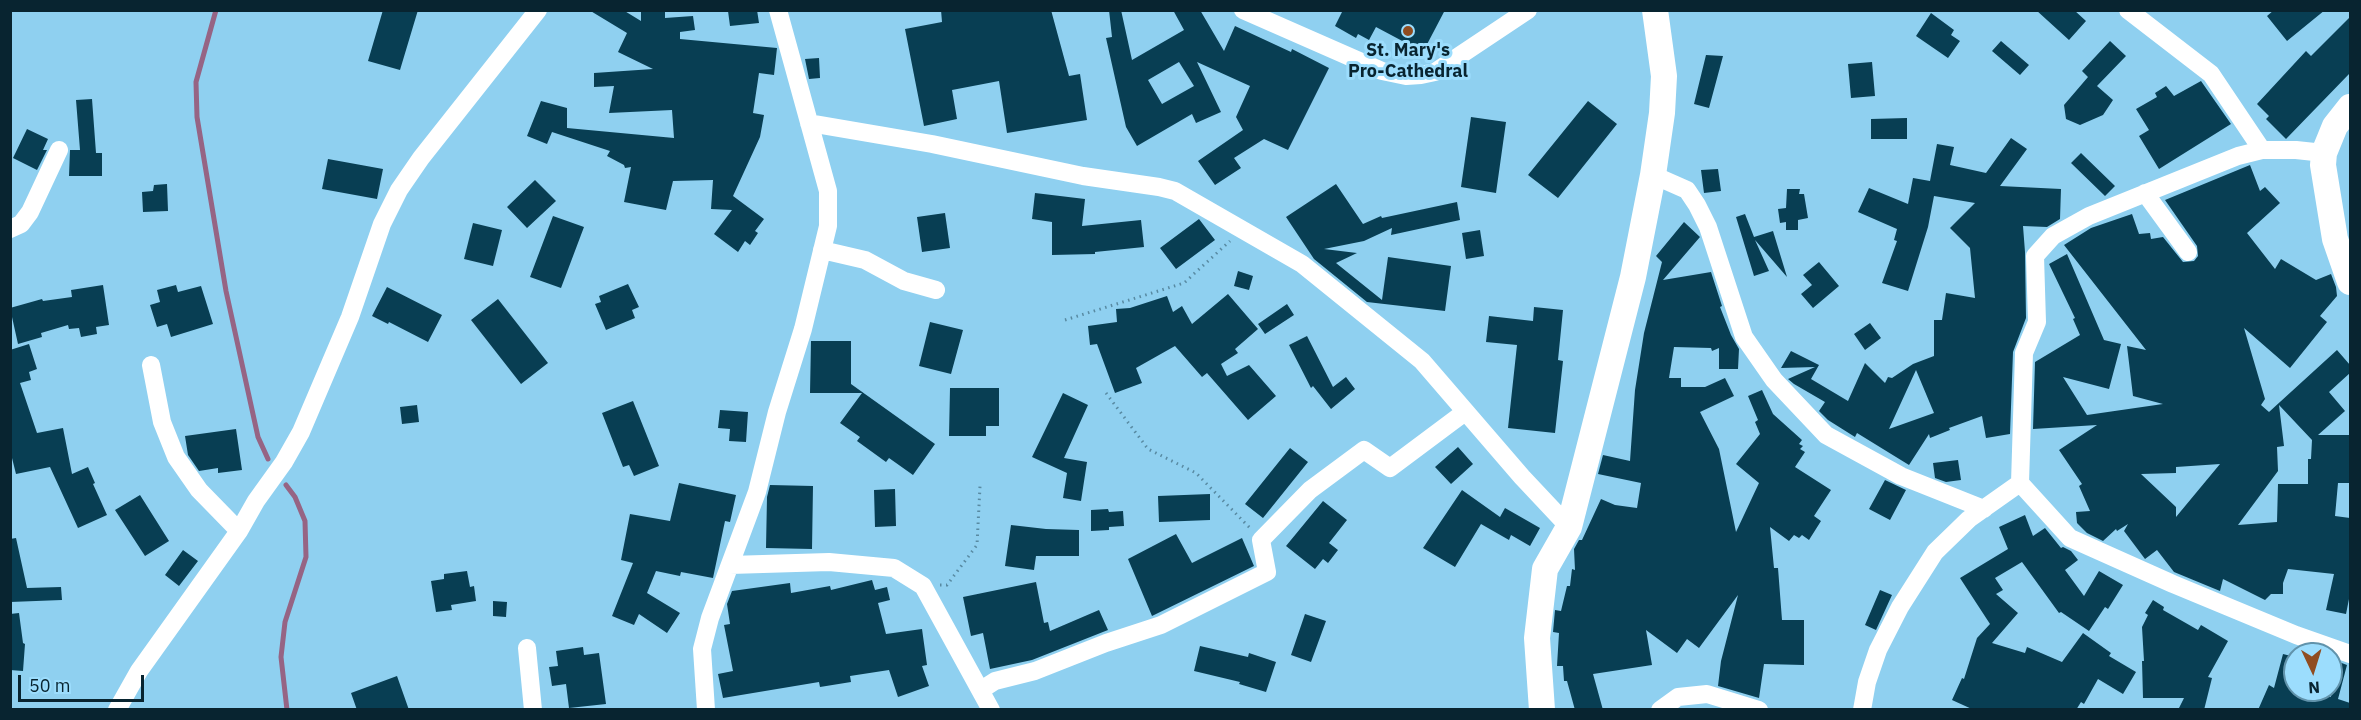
<!DOCTYPE html>
<html>
<head>
<meta charset="utf-8">
<style>
	body { margin:0 }
	#map { position:relative; width:2361px; height:720px; overflow:hidden; background:#8fd0f0; font-family:"IBM Plex Sans",sans-serif }
	canvas { display:block }
	.frame { position:absolute; inset:0; border:12px solid #082430; pointer-events:none }
	.north { position:absolute; left:2283px; top:642px; width:60px; height:60px; box-sizing:border-box; background:#9cddfd; border:2px solid #6193ab; border-radius:50%; rotate:176deg; font-size:16px; font-weight:700; line-height:24px; text-align:center; color:#082430 }
	.north::after { content:''; display:block; margin:auto; width:21px; height:27px; background:#904c20; clip-path:polygon(50% 0,100% 100%,50% 72%,0 100%) }
	.scale { position:absolute; left:18px; top:675px; width:126px; height:27px; box-sizing:border-box; border:3px solid #082430; border-top:0; padding-left:8px; font-size:18px; line-height:21px; white-space:nowrap; color:#082430; -webkit-text-stroke:4px #9cddfd; paint-order:stroke }
</style>
</head>
<body>
<div id="map">
<canvas width="2361" height="720"></canvas>
<div class="frame"></div>
<div class="north">N</div>
<div class="scale">50 m</div>
</div>
<script>
const ctx = document.querySelector('canvas').getContext('2d');
ctx.lineJoin = 'round';
function shape(rows) {
  const path = new Path2D();
  for (const r of rows) {
    path.moveTo(r[0], r[1]);
    for (let i = 2; i < r.length; i += 2) path.lineTo(r[i], r[i + 1]);
  }
  return path;
}
function trace(path, color, width, dash) {
  ctx.strokeStyle = color;
  ctx.lineWidth = width;
  ctx.lineCap = dash ? 'butt' : 'round';
  ctx.setLineDash(dash || []);
  ctx.stroke(path);
}
function fillPath(path, color) {
  ctx.fillStyle = color;
  ctx.fill(path, 'evenodd');
}
function drawText(font, color, halo, rows, align = 'center') {
  ctx.font = font + ' "IBM Plex Sans",sans-serif';
  ctx.lineWidth = 6;
  ctx.setLineDash([]);
  ctx.textBaseline = 'middle';
  ctx.strokeStyle = halo;
  ctx.fillStyle = color;
  for (const [text, x, y, turn = 0] of rows) {
    ctx.save();
    ctx.translate(x, y);
    ctx.rotate((+turn || 0) * Math.PI / 180);
    ctx.textAlign = isNaN(turn) ? turn : align;
    if (halo) ctx.strokeText(text, 0, 0);
    ctx.fillText(text, 0, 0);
    ctx.restore();
  }
}
const stream = shape([
	[216,10,196,82,197,117,226,291,258,437,268,459],
	[286,485,295,497,305,521,306,557,285,622,281,657,287,710]
]);
const building = shape([
	[383,10,418,10,400,70,368,61],
	[589,10,623,10,641,21,641,10,665,10,665,18,693,16,695,30,680,32,680,39,777,48,774,75,759,73,753,113,764,115,760,137,733,196,764,219,755,231,758,233,750,245,745,241,738,252,714,234,732,210,711,209,713,180,673,181,666,210,624,202,631,167,625,168,624,165,607,156,610,151,552,132,547,144,527,136,541,101,567,108,567,128,674,138,672,110,609,113,614,86,594,87,594,73,653,69,618,52,627,33],
	[757,10,759,23,730,26,728,11],
	[941,10,1051,10,1069,76,1080,74,1087,120,1007,133,999,81,952,90,957,119,924,126,905,29,942,22],
	[1109,10,1121,10,1132,60,1184,30,1173,10,1200,10,1224,51,1235,26,1291,52,1292,49,1329,68,1288,150,1264,139,1234,158,1241,168,1215,185,1198,161,1243,130,1236,117,1250,86,1197,62,1221,112,1196,123,1192,114,1137,146,1126,127,1106,38,1112,37],
	[1179,62,1194,86,1162,104,1148,80],
	[1343,10,1445,10,1423,52,1376,27,1369,40,1358,34,1356,38,1335,26],
	[2036,10,2074,10,2086,21,2069,40],
	[2274,10,2325,10,2287,41,2267,16],
	[1931,13,1954,30,1951,35,1960,41,1948,58,1916,36],
	[2350,17,2350,73,2286,139,2266,119,2269,116,2257,104,2306,51,2311,56],
	[2001,41,2029,65,2020,75,1992,51],
	[2110,41,2126,56,2097,86,2113,100,2103,115,2080,125,2066,119,2064,105,2088,77,2082,71],
	[1706,55,1723,56,1709,108,1694,104],
	[819,58,820,78,809,79,805,59],
	[1872,62,1875,96,1851,98,1848,64],
	[2201,81,2231,124,2159,169,2139,136,2149,130,2136,109,2157,97,2155,93,2166,86,2174,96],
	[92,99,96,153,102,153,102,176,69,176,70,150,80,150,76,100],
	[1588,101,1617,124,1558,198,1528,175],
	[1471,117,1506,122,1496,193,1461,187],
	[1907,118,1907,139,1871,139,1871,119],
	[27,129,48,139,43,150,47,150,37,170,13,158],
	[2011,138,2027,149,2000,186,2061,189,2060,219,2047,227,2023,226,2025,252,2026,318,2013,352,2010,434,1986,438,1982,416,1949,428,1950,430,1930,438,1929,434,1909,465,1857,433,1855,437,1828,420,1819,411,1825,402,1794,384,1788,379,1815,367,1781,368,1791,351,1819,365,1811,379,1848,401,1865,363,1885,383,1888,377,1892,378,1913,364,1934,356,1934,320,1942,320,1946,293,1975,298,1970,248,1950,228,1975,203,1934,196,1928,227,1908,291,1882,283,1897,241,1894,240,1897,229,1858,212,1869,188,1908,204,1913,178,1930,181,1937,144,1954,147,1950,165,1986,173],
	[1916,370,1934,413,1889,429],
	[2081,153,2115,186,2105,196,2071,163],
	[328,159,383,169,377,199,322,189],
	[2250,165,2260,191,2265,187,2280,203,2247,233,2275,269,2281,259,2316,280,2331,274,2336,287,2337,296,2320,316,2327,322,2290,368,2244,328,2265,399,2261,405,2269,412,2337,350,2350,365,2350,373,2329,392,2345,411,2318,435,2350,435,2350,483,2338,483,2335,516,2350,518,2350,594,2346,614,2326,610,2334,574,2288,569,2283,583,2283,594,2271,594,2265,600,2223,579,2220,591,2174,572,2157,550,2145,559,2124,531,2128,524,2117,531,2116,529,2103,541,2087,533,2077,523,2076,512,2090,511,2079,486,2082,484,2059,450,2097,425,2033,429,2035,362,2080,335,2073,319,2075,318,2049,264,2067,254,2104,340,2121,344,2109,389,2063,377,2087,415,2163,404,2133,396,2127,346,2146,350,2064,245,2091,228,2132,214,2139,234,2150,233,2151,239,2163,237,2183,262,2194,261,2198,256,2197,246,2165,200],
	[2279,405,2312,440,2311,459,2308,459,2308,484,2278,484,2277,522,2238,525,2278,471,2277,447,2284,446],
	[2220,464,2176,517,2176,507,2141,474,2176,473,2176,467],
	[1718,169,1721,191,1704,193,1701,170],
	[535,180,556,201,527,228,507,207],
	[167,184,168,211,143,212,142,192,153,191,154,185],
	[1336,184,1363,224,1381,216,1382,218,1457,202,1460,220,1391,235,1392,228,1364,241,1324,249,1357,253,1336,263,1382,300,1388,257,1451,266,1445,311,1367,302,1314,259,1286,217],
	[1787,189,1800,189,1799,194,1804,194,1808,218,1798,220,1798,230,1786,230,1786,222,1780,223,1778,209,1786,208],
	[1035,193,1085,199,1082,226,1141,220,1144,247,1095,252,1095,254,1052,255,1052,222,1032,219],
	[945,213,950,248,922,252,917,217],
	[1745,214,1754,237,1773,231,1787,277,1755,240,1769,271,1754,276,1736,217],
	[553,216,584,227,561,288,530,277],
	[1199,219,1215,240,1176,269,1160,248],
	[1684,222,1700,237,1663,280,1711,272,1722,306,1720,307,1731,335,1739,349,1738,369,1719,369,1719,348,1712,351,1711,348,1674,347,1669,378,1681,378,1681,387,1705,387,1725,378,1734,396,1700,412,1719,449,1736,532,1759,483,1736,464,1760,434,1755,422,1758,420,1748,396,1762,390,1773,414,1802,440,1799,444,1803,446,1800,449,1805,452,1795,467,1831,490,1814,516,1821,521,1809,540,1802,535,1799,538,1794,535,1789,541,1770,527,1774,568,1778,568,1782,620,1804,620,1804,665,1764,664,1759,698,1718,686,1721,661,1738,595,1699,648,1687,639,1677,653,1646,630,1652,665,1593,674,1603,710,1575,710,1567,681,1564,681,1563,666,1557,666,1559,633,1553,632,1555,610,1561,611,1567,586,1570,586,1572,569,1575,570,1574,549,1579,540,1582,540,1601,499,1615,505,1637,508,1641,483,1598,474,1603,455,1630,461,1635,390,1644,333,1662,262,1656,256],
	[473,223,502,230,493,266,464,259],
	[1480,230,1484,256,1466,259,1462,233],
	[1819,262,1839,286,1813,308,1801,294,1812,285,1803,275],
	[1238,271,1253,276,1249,290,1234,286],
	[628,284,639,307,632,310,635,318,606,330,595,304,601,302,599,296],
	[103,285,109,325,96,327,97,334,81,337,79,328,69,329,68,325,41,333,42,337,18,344,10,308,42,299,43,301,72,297,71,290],
	[176,285,178,292,201,286,213,324,171,337,167,324,157,327,150,305,160,302,157,290],
	[387,287,442,315,428,342,389,322,388,324,372,316],
	[1228,294,1258,329,1235,349,1238,353,1221,364,1227,376,1249,365,1276,396,1248,420,1207,373,1202,377,1175,346,1136,368,1142,383,1115,393,1097,344,1090,345,1088,326,1117,322,1116,309,1130,308,1167,296,1173,312,1182,306,1192,324],
	[498,299,548,363,521,384,471,320],
	[1287,304,1294,315,1265,334,1258,324],
	[1534,307,1563,310,1558,360,1563,361,1555,433,1508,428,1517,345,1486,342,1489,316,1533,321],
	[930,322,963,330,951,374,919,366],
	[1870,323,1881,338,1865,350,1854,334],
	[1307,336,1333,387,1346,377,1355,389,1331,409,1313,386,1311,388,1289,345],
	[811,341,851,341,851,384,935,444,913,475,889,458,886,462,857,441,860,437,840,423,862,393,810,393],
	[29,344,37,369,29,372,31,380,20,383,37,433,63,428,72,474,88,467,95,483,93,484,107,515,78,528,50,467,16,474,10,450,10,350],
	[950,388,999,388,999,426,986,426,986,436,949,436],
	[1063,393,1088,405,1064,458,1087,462,1081,501,1063,498,1067,473,1032,457],
	[633,401,659,466,634,476,629,465,623,467,602,413],
	[417,405,419,422,402,424,400,407],
	[720,410,748,412,746,442,729,441,730,429,718,428],
	[236,429,242,470,218,473,218,468,199,471,188,455,185,436],
	[1458,447,1473,464,1451,484,1435,467],
	[1290,448,1308,462,1263,518,1245,504],
	[1958,460,1961,480,1946,482,1935,478,1933,463],
	[1885,480,1906,490,1890,520,1869,509],
	[679,483,736,495,730,522,725,521,713,578,681,572,680,576,656,571,647,593,680,613,667,633,639,614,634,625,612,616,633,563,621,560,630,514,670,521],
	[770,485,813,486,812,549,766,548,767,497],
	[895,489,896,526,875,527,874,490],
	[1462,490,1500,517,1505,508,1540,528,1530,546,1511,535,1509,540,1481,524,1455,567,1423,548],
	[1210,494,1210,520,1159,522,1158,496],
	[140,495,169,541,145,556,115,510],
	[1323,501,1347,520,1329,543,1338,550,1328,563,1323,559,1315,569,1286,546],
	[1108,509,1109,512,1123,511,1124,526,1109,527,1109,530,1091,531,1091,510],
	[2025,515,2033,536,2045,528,2061,548,2063,547,2071,551,2078,560,2065,570,2084,596,2099,571,2123,585,2108,609,2105,607,2089,631,2061,612,2059,613,2022,562,1995,578,2003,590,1996,594,2018,613,1992,643,2025,653,2027,647,2062,662,2083,633,2111,653,2109,656,2136,672,2123,694,2098,679,2084,704,2081,702,2076,710,1974,710,1952,700,1962,678,1964,679,1977,638,1990,624,1960,578,2008,549,1999,527],
	[1011,525,1046,529,1079,530,1079,556,1036,556,1034,570,1005,566],
	[1176,534,1192,563,1242,538,1254,566,1152,616,1128,559],
	[16,538,27,588,61,587,62,600,10,602,10,539],
	[183,550,198,561,179,586,165,575],
	[467,571,470,587,474,586,476,601,451,605,452,610,436,612,431,581,444,579,444,574],
	[872,580,875,590,887,587,890,600,878,603,886,634,922,629,927,665,922,666,929,686,898,697,889,670,850,676,851,682,820,687,819,682,723,698,718,674,733,671,724,625,730,624,727,604,732,591,790,583,791,593,830,586,831,590],
	[1036,582,1044,623,1048,622,1050,631,1099,610,1108,630,1032,660,990,669,983,633,971,636,963,597],
	[1880,590,1892,595,1876,630,1865,625],
	[2153,600,2164,607,2163,610,2198,630,2201,625,2228,641,2208,677,2212,678,2204,710,2178,710,2184,698,2143,698,2142,661,2144,661,2142,627,2148,615,2145,613],
	[493,601,507,602,506,617,493,616],
	[19,613,23,643,25,644,23,671,10,670,10,614],
	[1305,614,1326,621,1311,662,1291,655],
	[1200,646,1248,657,1249,653,1276,662,1266,692,1239,684,1240,682,1194,671],
	[583,647,584,655,599,653,606,704,569,708,566,684,552,686,549,667,558,666,556,651],
	[2283,654,2295,657,2295,690,2309,690,2331,697,2331,659,2347,665,2338,699,2350,703,2350,710,2258,710,2269,685,2274,688],
	[397,676,409,710,357,710,351,693]
]);
const path = shape([
	[1065,320,1184,283,1230,241],
	[1106,393,1148,449,1196,473,1250,528],
	[940,585,947,585,977,545,980,486]
]);
const street = shape([
	[1243,10,1382,71,1406,76,1421,75,1435,72,1528,10],
	[2128,10,2211,74,2262,150],
	[809,123,932,144,1083,176,1159,187,1175,191,1302,264,1422,361,1522,477,1569,527],
	[2324,153,2296,150,2262,150,2238,156,2089,216,2053,236,2035,256,2037,322,2024,353,2020,483,2070,538,2173,584,2296,635,2350,654],
	[1653,175,1687,190,1697,205,1708,227,1744,337,1774,380,1826,435,1901,476,1984,509],
	[2145,193,2188,252],
	[10,229,21,224,30,212,59,150],
	[822,250,865,260,904,281,936,290],
	[151,365,162,422,176,457,199,490,239,531],
	[730,565,829,562,894,568,923,586,991,710],
	[527,648,533,710],
	[981,690,995,681,1035,671,1106,643,1161,625,1267,572,1261,540,1310,490,1364,450,1390,468,1465,412],
	[117,710,139,671,239,531,256,501,284,462,301,432,350,317,382,224,399,190,421,158,538,10],
	[706,710,702,649,710,618,757,492,777,412,803,329,828,226,828,191,778,10],
	[1660,710,1678,697,1707,694,1759,710],
	[1862,710,1867,682,1878,650,1900,607,1935,552,1969,519,2020,483]
]);
const secondary = shape([
	[2350,107,2335,126,2324,153,2323,165,2335,239,2350,282],
	[1542,710,1537,638,1545,569,1569,527,1633,277,1653,175,1662,113,1664,76,1655,10]
]);
const markers = [
	[1408,31,6,"#904c20"]
];
const poiNames = [
	["St. Mary's",1408,51],
	["Pro-Cathedral",1408,72]
];
trace(stream, '#966484', 5);
fillPath(building, '#083e53');
trace(path, '#588aa2', 3, [1.5, 4.5]);
trace(street, '#fff', 18);
trace(secondary, '#fff', 26);
for (const [x, y, r, color] of markers) {
  const dot = new Path2D();
  dot.arc(x, y, r, 0, 2 * Math.PI);
  ctx.fillStyle = color;
  ctx.fill(dot);
  trace(dot, '#9cddfd', 2);
}
drawText('bold 18px', '#082430', '#9cddfd', poiNames);
</script>
</body>
</html>
